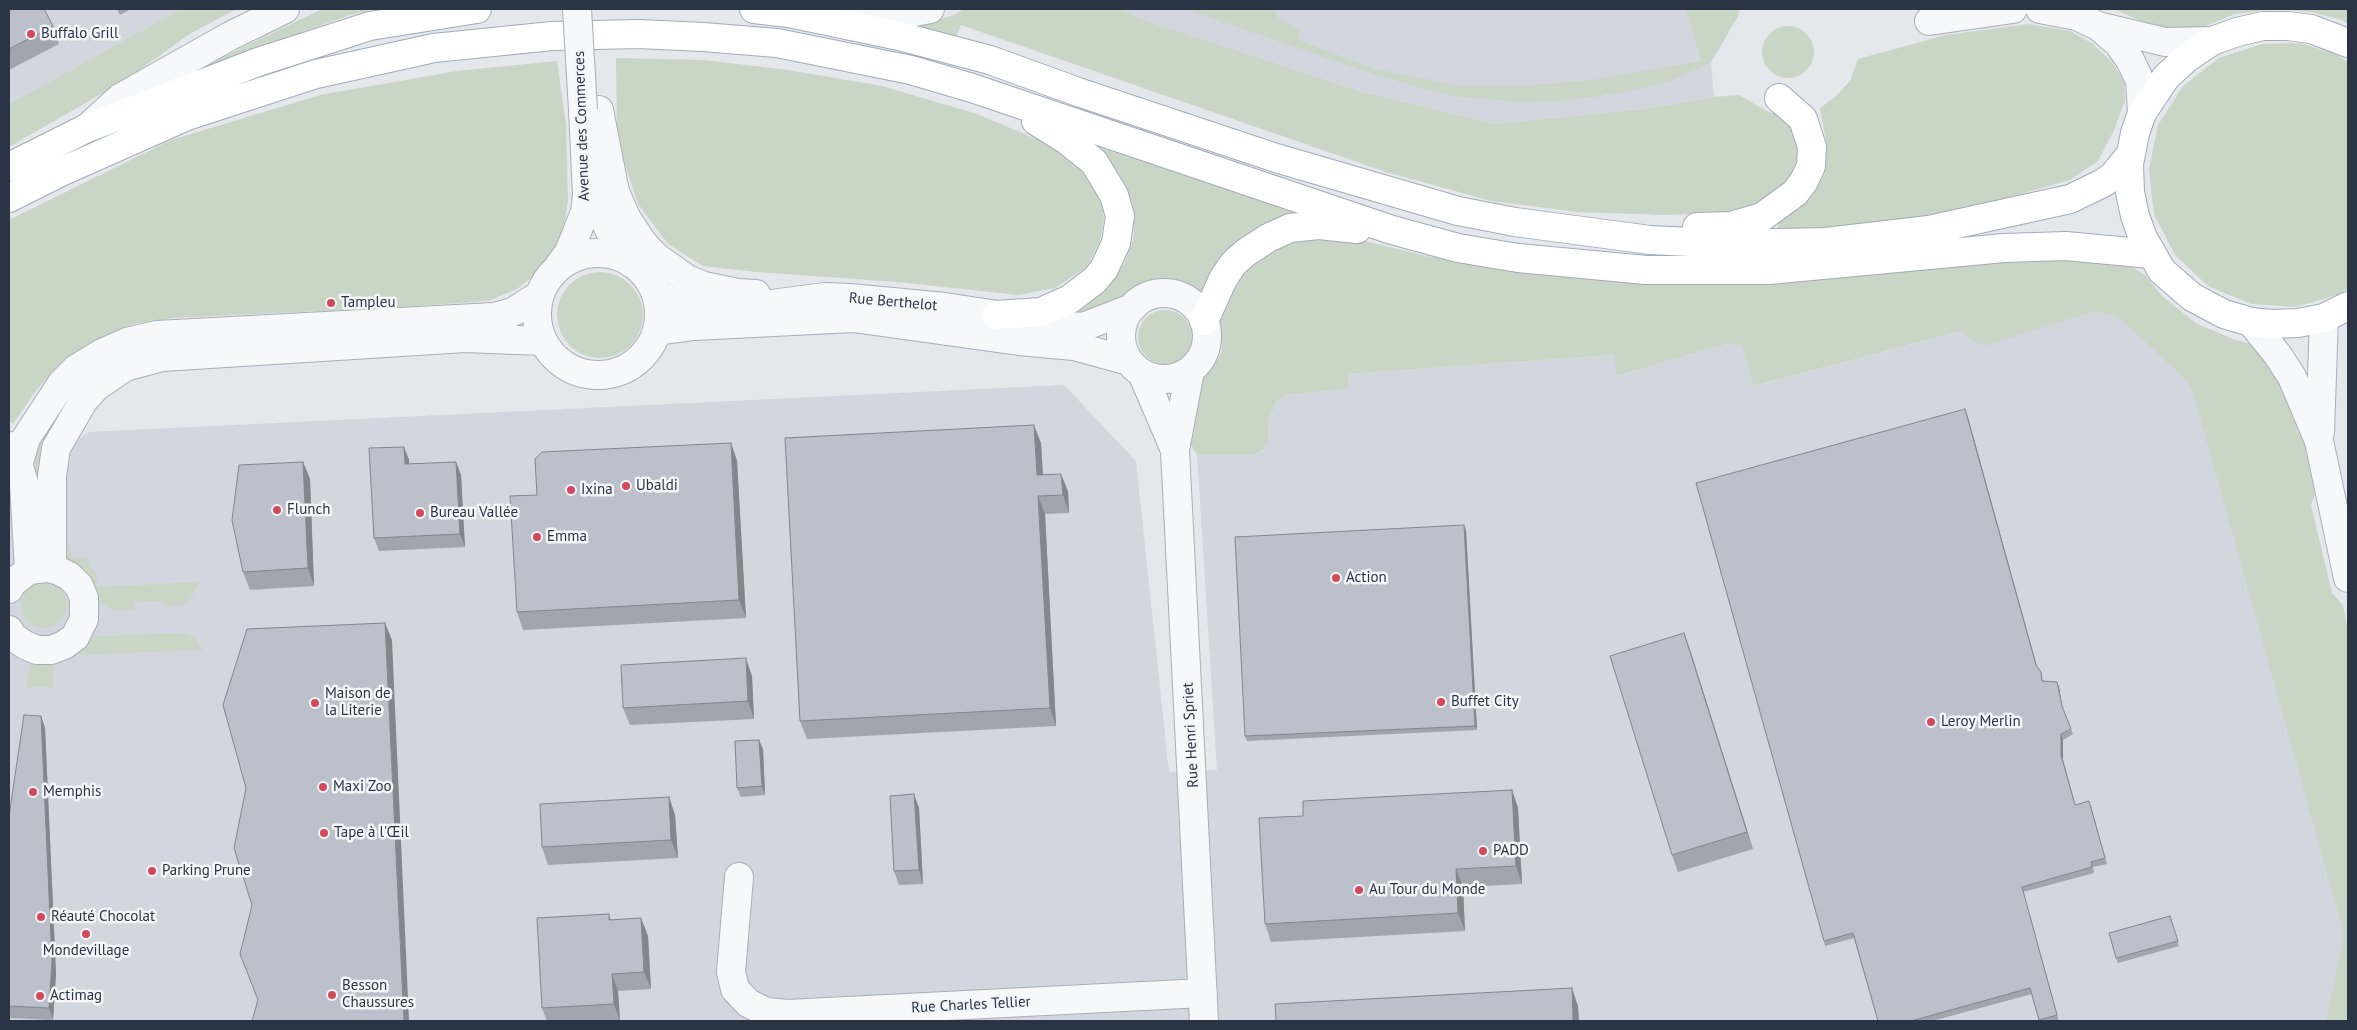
<!DOCTYPE html>
<html>
<head>
<meta charset="utf-8">
<style>
	body { margin:0 }
	#map { position:relative; width:2357px; height:1030px; overflow:hidden; background:#e4e7ec; font-family:"PT Sans",sans-serif }
	canvas { display:block }
	.frame { position:absolute; inset:0; border:10px solid #2b3445; pointer-events:none }
</style>
</head>
<body>
<div id="map">
<canvas width="2357" height="1030"></canvas>
<div class="frame"></div>
</div>
<script>
const ctx = document.querySelector('canvas').getContext('2d');
ctx.lineJoin = 'round';
function fillPath(path, color) {
  ctx.fillStyle = color;
  ctx.fill(path, 'evenodd');
}
function shape(rows) {
  const path = new Path2D();
  for (const r of rows) {
    if (r.length === 3) {
      path.moveTo(r[0] + r[2], r[1]);
      path.arc(r[0], r[1], r[2], 0, 2 * Math.PI);
      continue;
    }
    path.moveTo(r[0], r[1]);
    for (let i = 2; i < r.length; i += 2) path.lineTo(r[i], r[i + 1]);
  }
  return path;
}
function trace(path, color, width, dash) {
  ctx.strokeStyle = color;
  ctx.lineWidth = width;
  ctx.lineCap = dash ? 'butt' : 'round';
  ctx.setLineDash(dash || []);
  ctx.stroke(path);
}
function drawText(font, color, halo, rows, align = 'center') {
  ctx.font = font + ' "PT Sans",sans-serif';
  ctx.lineWidth = 5;
  ctx.setLineDash([]);
  ctx.textBaseline = 'middle';
  ctx.strokeStyle = halo;
  ctx.fillStyle = color;
  for (const [text, x, y, turn = 0] of rows) {
    ctx.save();
    ctx.translate(x, y);
    ctx.rotate((+turn || 0) * Math.PI / 180);
    ctx.textAlign = isNaN(turn) ? turn : align;
    if (halo) ctx.strokeText(text, 0, 0);
    ctx.fillText(text, 0, 0);
    ctx.restore();
  }
}
const built = shape([
	[9,9,181,9,9,104],
	[1121,9,1739,9,1738,16,1711,63,1714,97,1643,109,1495,124,1362,92,1149,22],
	[2093,312,2118,316,2269,378,2339,626,2348,1021,9,1021,9,460,12,485,89,432,1064,385,1136,461,1169,772,1217,770,1197,455,1255,455,1263,451,1268,444,1268,419,1271,411,1276,402,1287,395,1349,389,1348,374,1615,355,1618,376,1729,343,1742,346,1755,386,1962,331,1975,342]
]);
const green = shape([
	[181,9,237,9,191,33,127,79,9,147,9,104],
	[322,9,375,9,347,16,194,71],
	[964,9,1121,9,1149,22,1362,92,1495,124,1643,109,1714,97,1739,95,1768,112,1783,115,1794,122,1802,155,1792,176,1778,191,1751,205,1722,213,1665,215,1577,212,1491,201,1386,172,961,25,955,39,909,28,954,15],
	[1186,9,1275,9,1278,18,1299,30,1298,40,1374,69,1454,85,1518,86,1592,80,1701,61,1686,9,1739,9,1738,16,1710,63,1671,81,1620,93,1559,101,1519,102,1454,96,1426,89,1376,75],
	[2113,9,2348,9,2348,24,2342,20,2311,12,2275,9,2235,14,2203,27,2178,33,2153,26],
	[2029,24,2070,31,2093,44,2112,62,2124,82,2125,101,2114,130,2098,161,2070,180,1954,213,1785,233,1778,228,1779,220,1816,184,1827,147,1820,108,1836,96,1850,81,1858,59,1946,35],
	[1788,52,26],
	[2300,43,2336,54,2348,62,2348,288,2340,294,2296,307,2251,304,2208,286,2175,255,2154,214,2149,169,2158,125,2183,86,2219,58,2262,44],
	[616,58,704,60,788,70,882,86,977,114,1039,140,1077,165,1102,193,1104,218,1100,242,1086,268,1055,288,1018,295,898,282,757,272,703,266,668,244,638,204,617,140],
	[557,61,566,124,568,201,564,227,554,250,537,273,517,289,488,301,401,307,172,318,135,324,102,337,66,358,37,389,13,424,9,421,9,220,171,140,320,95,457,71],
	[1095,146,1307,213,1280,220,1247,235,1210,272,1201,292,1183,282,1166,281,1144,283,1123,298,1085,314,1059,315,1101,290,1124,264,1134,237,1133,205,1118,172],
	[1298,237,1361,240,1426,256,1520,271,1995,260,2100,259,2124,262,2146,276,2162,296,2197,324,2236,340,2258,346,2275,362,2306,440,2317,489,2311,505,2332,593,2343,605,2348,630,2348,1021,2326,1021,2343,940,2342,927,2194,395,2187,381,2118,316,2093,312,1986,345,1975,342,1961,331,1754,386,1742,346,1729,343,1617,376,1614,355,1348,374,1349,389,1287,395,1276,402,1268,419,1268,444,1263,450,1255,455,1197,455,1190,443,1190,392,1208,372,1222,352,1219,321,1223,302,1231,287,1258,257],
	[600,315,43],
	[1165,337,27],
	[46,434,51,435,36,536,33,450,39,437],
	[70,543,71,558,87,558,90,567,97,575,96,587,200,582,191,598,182,605,165,608,164,601,133,602,134,610,114,610,99,603,67,565,58,544],
	[44,605,23],
	[185,633,194,637,203,650,78,655,81,647,95,636],
	[31,654,52,655,54,687,26,687]
]);
const minor = shape([
	[2040,9,2077,16,2098,26,2165,42,2212,41],
	[834,13,863,17,900,15,930,9],
	[1929,21,2013,9],
	[2098,26,2118,43,2130,60,2140,81,2142,113],
	[599,110,615,192,627,219,643,243,656,257,687,279,704,286,738,293,756,294],
	[88,127,120,98,230,36,285,9],
	[601,180,603,217,618,248,631,263],
	[598,314,61],
	[559,266,569,252,585,212,587,195,583,110],
	[655,291,674,304,697,308,741,308,825,297,850,298,945,307,1069,326,1083,327,1132,308],
	[1164,336,43],
	[2251,322,2277,354,2292,377,2319,441,2348,578],
	[657,331,694,326,853,318,1019,341,1074,346,1129,361],
	[1190,371,1175,450,1204,1021],
	[1142,373,1175,450],
	[2320,432,2324,318],
	[13,446,24,483,29,570],
	[19,462,26,438,62,383,76,369,102,353,127,342,157,335,494,317,513,312,539,295],
	[52,569,52,476,56,448,84,400,96,387,125,367,162,357,465,338,542,341],
	[9,589,11,584,29,570,46,568,57,570,69,576,79,586,84,598,84,619,75,637,64,645,51,650,37,650,25,645,12,636,9,630],
	[739,877,731,972,735,989,748,1003,766,1012,788,1014,1203,993]
]);
const major = shape([
	[754,9,789,13,899,36,990,60,1078,92,1276,158,1458,211,1515,222,1650,240,1731,244,1826,242,1929,230,2070,199,2103,183,2113,176,2130,155],
	[2348,43,2311,29,2288,26,2263,26,2237,32,2212,41,2188,57,2166,77,2142,113,2135,133,2129,164,2130,192,2135,216,2143,238,2162,271,2192,297,2224,314,2251,322,2273,324,2298,323,2324,318,2348,306],
	[9,167,85,129,258,62,370,26,477,9],
	[9,198,63,171,187,116,316,74,434,48,552,36,638,34,703,37,777,43,911,70,972,88,1392,230,1458,248,1518,258,1646,270,1769,270,2004,248,2066,246,2151,254],
	[1697,227,1731,226,1762,217,1795,193,1804,181,1811,166,1812,147,1803,119,1779,98],
	[996,315,1041,312,1070,299,1095,280,1104,269,1116,243,1120,216,1114,195,1094,162,1068,141,1036,121],
	[1204,321,1223,279,1233,264,1245,253,1268,238,1290,228,1319,225,1357,229]
]);
const minorBridge = shape([
	[577,9,583,110]
]);
const wall = shape([
	[9,9,53,26,59,44,9,70],
	[117,9,131,9,120,15],
	[1967,414,2036,666,2041,672,2043,681,2057,682,2059,687,2063,710,2073,734,2063,740,2063,760,2075,805,2091,806,2107,864,2093,867,2094,873,2023,892,2059,1021,2039,1021,2032,994,1932,1021,1878,1021,1854,938,1825,946,1824,941],
	[731,443,737,461,746,618,523,630,517,612,537,495],
	[1041,443,1043,475,1068,491,1069,513,1045,514,1056,726,807,739,800,721],
	[404,447,409,460,409,464,456,462,461,475,465,547,379,551,374,538],
	[303,462,310,479,314,586,250,590,243,572],
	[1466,530,1477,730,1247,741,1245,736],
	[1684,633,1690,650,1753,849,1678,872,1672,855],
	[752,676,754,719,630,725,623,708],
	[41,716,45,728,56,974,53,1020,9,1018,9,816],
	[763,749,765,795,741,797,737,788],
	[1512,790,1518,808,1522,884,1463,887,1465,931,1271,942,1265,924,1303,816],
	[669,797,675,815,678,858,548,865,542,847],
	[919,808,923,884,899,885,894,871],
	[609,914,611,920,641,918,648,936,651,989,618,991,620,1021,547,1021,542,1008],
	[2170,916,2179,946,2118,963,2116,958]
]);
const shadedWall = shape([
	[1965,409,1967,414,2038,670,2036,665],
	[1034,425,1041,443,1044,493,1037,475],
	[731,443,737,461,746,618,739,600],
	[404,447,409,460,410,478,405,464],
	[303,462,310,479,314,586,308,568],
	[456,462,461,475,465,547,460,534],
	[1061,474,1068,491,1069,513,1063,495],
	[1038,496,1045,514,1056,726,1050,708],
	[1464,525,1466,530,1477,730,1475,726],
	[385,623,392,640,409,1021,404,1021],
	[1684,633,1690,650,1753,849,1747,832],
	[746,658,752,676,754,719,748,701],
	[2057,682,2059,687,2063,711,2062,706],
	[41,716,45,728,56,974,53,1020,49,1008],
	[2061,734,2063,740,2063,760,2077,810,2061,755],
	[759,740,763,749,765,795,762,786],
	[1512,790,1518,808,1522,884,1516,866],
	[914,794,919,808,923,884,919,870],
	[669,797,675,815,678,858,671,840],
	[1456,869,1463,887,1465,931,1458,913],
	[641,918,648,936,651,989,644,972],
	[612,974,618,991,620,1021,614,1004],
	[1572,988,1578,1006,1579,1021,1573,1021]
]);
const building = shape([
	[9,9,44,9,53,26,9,49,9,9],
	[1965,409,2036,665,2041,672,2042,681,2057,682,2062,706,2071,729,2061,734,2061,755,2075,805,2089,801,2105,858,2091,862,2092,867,2022,887,2057,1015,2039,1020,2030,988,1911,1021,1878,1021,1853,933,1824,941,1696,483,1965,409],
	[1034,425,1037,475,1061,474,1063,495,1038,496,1050,708,800,721,785,438,1034,425],
	[731,443,739,600,517,612,510,496,537,495,535,459,542,452,731,443],
	[404,447,405,464,456,462,460,534,374,538,369,448,404,447],
	[303,462,308,568,243,572,232,520,239,465,303,462],
	[1464,525,1475,726,1245,736,1235,537,1464,525],
	[385,623,404,1021,252,1021,258,1000,240,954,252,905,234,848,246,788,223,705,247,629,385,623],
	[1684,633,1747,832,1672,855,1610,656,1684,633],
	[746,658,748,701,623,708,621,665,746,658],
	[24,715,41,716,52,962,49,1008,9,1006,9,816,24,715],
	[759,740,762,786,737,788,735,741,759,740],
	[1512,790,1516,866,1456,869,1458,913,1265,924,1259,818,1303,816,1303,801,1512,790],
	[914,794,919,870,894,871,890,796,914,794],
	[669,797,671,840,542,847,540,804,669,797],
	[609,914,609,920,641,918,644,972,612,974,614,1004,542,1008,537,918,609,914],
	[2170,916,2178,941,2116,958,2109,933,2170,916],
	[1572,988,1573,1021,1276,1021,1275,1004,1572,988]
]);
const markers = [
	[31,34,5,"#d1495b"],
	[331,303,5,"#d1495b"],
	[626,486,5,"#d1495b"],
	[571,490,5,"#d1495b"],
	[277,510,5,"#d1495b"],
	[420,513,5,"#d1495b"],
	[537,537,5,"#d1495b"],
	[1336,578,5,"#d1495b"],
	[1441,702,5,"#d1495b"],
	[315,703,5,"#d1495b"],
	[1931,722,5,"#d1495b"],
	[323,787,5,"#d1495b"],
	[33,792,5,"#d1495b"],
	[324,833,5,"#d1495b"],
	[1483,851,5,"#d1495b"],
	[152,871,5,"#d1495b"],
	[1359,890,5,"#d1495b"],
	[41,917,5,"#d1495b"],
	[86,934,5,"#d1495b"],
	[332,995,5,"#d1495b"],
	[40,996,5,"#d1495b"]
];
const poiNames = [
	["Buffalo Grill",41,34],
	["Tampleu",341,303],
	["Ubaldi",636,486],
	["Ixina",581,490],
	["Flunch",287,510],
	["Bureau Vallée",430,513],
	["Emma",547,537],
	["Action",1346,578],
	["Maison de",325,694],
	["la Literie",325,711],
	["Buffet City",1451,702],
	["Leroy Merlin",1941,722],
	["Maxi Zoo",333,787],
	["Memphis",43,792],
	["Tape à l'Œil",334,833],
	["PADD",1493,851],
	["Parking Prune",162,871],
	["Au Tour du Monde",1369,890],
	["Réauté Chocolat",51,917],
	["Mondevillage",86,951,"center"],
	["Besson",342,986],
	["Chaussures",342,1003],
	["Actimag",50,996]
];
const streetNames = [
	["Avenue des Commerces",582,126,-92],
	["Rue Berthelot",893,302,5],
	["Rue Henri Spriet",1191,735,-93],
	["Rue Charles Tellier",971,1005,-3]
];
fillPath(built, '#d2d6de');
fillPath(green, '#c9d6c5');
trace(minor, '#a9aeb7', 30);
trace(major, '#a3abb8', 30);
trace(minor, '#f7f8fa', 28);
trace(major, '#fff', 28);
trace(minorBridge, '#a9aeb7', 30, []);
trace(minorBridge, '#f7f8fa', 28);
fillPath(wall, '#a1a5ae');
fillPath(shadedWall, '#83868d');
fillPath(building, '#bbc0ca');
trace(building, '#83868d', 1);
for (const [x, y, r, color] of markers) {
  const dot = new Path2D();
  dot.arc(x, y, r, 0, 2 * Math.PI);
  ctx.fillStyle = color;
  ctx.fill(dot);
  trace(dot, '#f4f6f9', 2);
}
drawText('15px', '#2b3445', '#f4f6f9', poiNames, 'left');
drawText('15px', '#2b3445', '#f4f6f9', streetNames);
</script>
</body>
</html>
